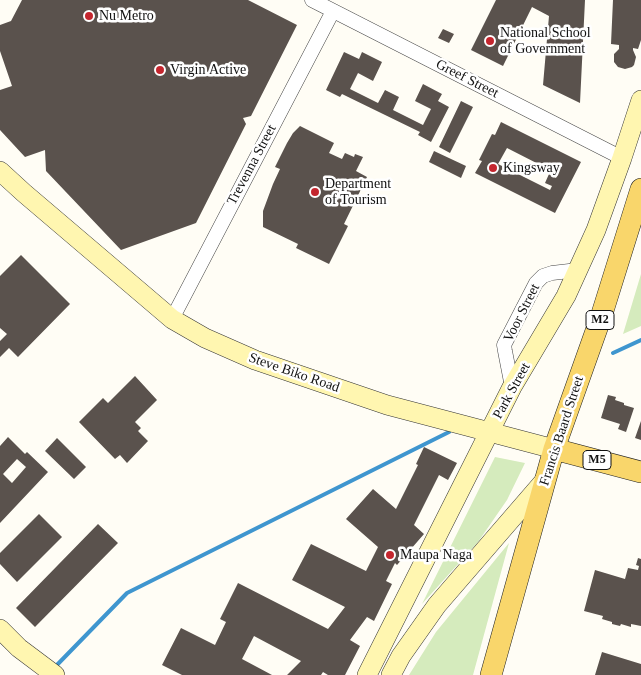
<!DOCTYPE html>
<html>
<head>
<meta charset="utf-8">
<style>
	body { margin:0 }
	canvas { display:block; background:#fffdf5 }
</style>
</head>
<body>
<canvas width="641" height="675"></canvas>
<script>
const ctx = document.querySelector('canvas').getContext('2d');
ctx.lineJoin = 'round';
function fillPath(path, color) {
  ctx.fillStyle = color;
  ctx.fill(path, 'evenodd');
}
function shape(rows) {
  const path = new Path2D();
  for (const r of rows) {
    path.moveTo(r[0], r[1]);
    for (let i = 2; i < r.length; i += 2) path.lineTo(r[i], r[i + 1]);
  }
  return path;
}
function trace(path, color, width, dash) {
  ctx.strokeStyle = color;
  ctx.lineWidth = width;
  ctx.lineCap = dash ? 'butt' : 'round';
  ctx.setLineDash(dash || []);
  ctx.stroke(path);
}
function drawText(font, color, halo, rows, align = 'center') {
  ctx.font = font + ' Georgia,serif';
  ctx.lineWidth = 5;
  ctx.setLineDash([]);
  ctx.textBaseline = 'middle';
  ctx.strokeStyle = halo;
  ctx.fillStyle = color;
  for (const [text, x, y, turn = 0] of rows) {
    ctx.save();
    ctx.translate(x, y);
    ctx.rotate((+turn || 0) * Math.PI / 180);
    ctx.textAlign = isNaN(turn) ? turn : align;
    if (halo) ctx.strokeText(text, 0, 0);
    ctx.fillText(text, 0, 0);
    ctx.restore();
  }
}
const green = shape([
	[641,274,641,326,623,334],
	[495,457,525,463,507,500,478,542,422,604],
	[509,543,473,675,409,675,436,632]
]);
const stream = shape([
	[613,353,641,340],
	[54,668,127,593,449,432]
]);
const building = shape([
	[22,0,248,0,297,25,251,116,243,118,246,124,196,223,121,250,46,171,45,150,25,157,0,130,0,90,12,86,0,51,0,25,11,21],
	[496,0,585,0,580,103,543,85,549,16,532,7,503,66,471,50],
	[613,0,641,0,641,40,638,49,633,48,633,50,636,57,634,65,632,67,625,69,618,67,614,62,614,54,619,49,619,45,611,44],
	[443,29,454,34,449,43,438,38],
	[344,52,359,59,362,52,382,62,373,81,358,73,350,89,378,103,385,90,399,97,393,110,423,125,431,109,415,101,423,84,442,94,438,101,449,107,431,142,418,135,420,132,342,94,340,97,326,90],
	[461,101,473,107,450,153,439,147],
	[501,122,581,162,555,213,475,173,482,161,479,160,492,134,495,135],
	[507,148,558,174,556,178,549,174,545,183,552,186,550,190,498,164],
	[300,126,334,143,329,153,342,159,345,153,354,157,355,154,363,157,356,171,367,177,344,224,348,226,329,264,296,248,298,244,263,227,263,211,273,184,280,169,275,167,287,143,293,133],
	[434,151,466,166,461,178,429,162],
	[21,255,70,304,18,357,9,348,0,357,0,341,7,334,0,328,0,276],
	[135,376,157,400,135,422,141,428,138,431,148,441,127,463,120,455,115,459,79,422,103,398,108,403],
	[608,395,616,397,615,400,624,403,624,405,634,408,626,432,618,429,620,424,601,418],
	[641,421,641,440,635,438],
	[8,437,25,454,27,452,48,472,0,523,0,446],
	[17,459,26,467,12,483,3,474],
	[57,438,86,467,74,479,45,451],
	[424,447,457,463,448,480,439,475,414,525,424,534,397,565,395,563,386,581,392,584,374,621,367,617,350,640,360,646,345,675,328,675,323,672,321,675,287,675,301,661,254,636,242,659,272,675,182,675,162,665,181,628,215,645,226,622,220,619,238,583,328,629,345,607,292,580,311,544,366,571,378,547,346,519,373,489,396,509,418,465,416,464],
	[39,514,62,537,17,582,0,564,0,553],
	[98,524,118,543,35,627,16,608],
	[638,558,641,559,641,626,631,624,631,627,621,624,620,626,612,624,612,622,602,619,603,616,584,611,595,570,625,579,628,568,638,570,639,566,636,565],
	[602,652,641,664,641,675,595,675]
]);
const street = shape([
	[312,0,622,158],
	[172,319,333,11],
	[512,387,505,351,504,345,536,283,543,276,552,273,578,270]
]);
const secondary = shape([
	[0,171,24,193,172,319,205,338,255,360,387,405,554,449],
	[0,629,19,648,55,675],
	[367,675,512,387,566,296,596,230,622,158,641,100],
	[391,675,401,656,437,605,545,480]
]);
const primary = shape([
	[554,449,641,472],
	[491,675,554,449,601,317,641,189]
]);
const markers = [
	[89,16,5,"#c4262e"],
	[490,41,5,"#c4262e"],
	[160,70,5,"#c4262e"],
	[493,168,5,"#c4262e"],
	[315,192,5,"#c4262e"],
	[390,555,5,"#c4262e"]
];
const shields = [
	[600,320,28],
	[597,460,28]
];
const shieldNames = [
	["M2",600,320],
	["M5",597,460]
];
const poiNames = [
	["Nu Metro",99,16],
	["National School",500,33],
	["of Government",500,49],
	["Virgin Active",170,70],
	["Kingsway",503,168],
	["Department",325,184],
	["of Tourism",325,200],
	["Maupa Naga",400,555]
];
const streetNames = [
	["Greef Street",467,79,27],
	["Trevenna Street",252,165,-62],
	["Voor Street",522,313,-63],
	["Steve Biko Road",294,373,19],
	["Park Street",512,391,-61],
	["Francis Baard Street",562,431,-72]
];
fillPath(green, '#d5ebbd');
trace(stream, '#3f96cf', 4);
fillPath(building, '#5a524d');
trace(street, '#444', 15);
trace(secondary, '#333', 20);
trace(primary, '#222', 22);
trace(street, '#fff', 14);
trace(secondary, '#fff6b0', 19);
trace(primary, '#f9d66b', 21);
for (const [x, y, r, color] of markers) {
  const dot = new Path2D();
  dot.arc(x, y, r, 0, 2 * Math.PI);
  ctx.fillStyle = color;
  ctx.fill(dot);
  trace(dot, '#fff', 2);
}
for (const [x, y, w] of shields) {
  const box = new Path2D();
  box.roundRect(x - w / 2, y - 9.5, w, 19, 4);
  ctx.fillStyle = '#fff';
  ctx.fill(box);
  trace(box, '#111', 1);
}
drawText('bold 12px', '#111', null, shieldNames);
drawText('14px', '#111', '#fff', poiNames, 'left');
drawText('14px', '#111', '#fff', streetNames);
</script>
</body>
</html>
